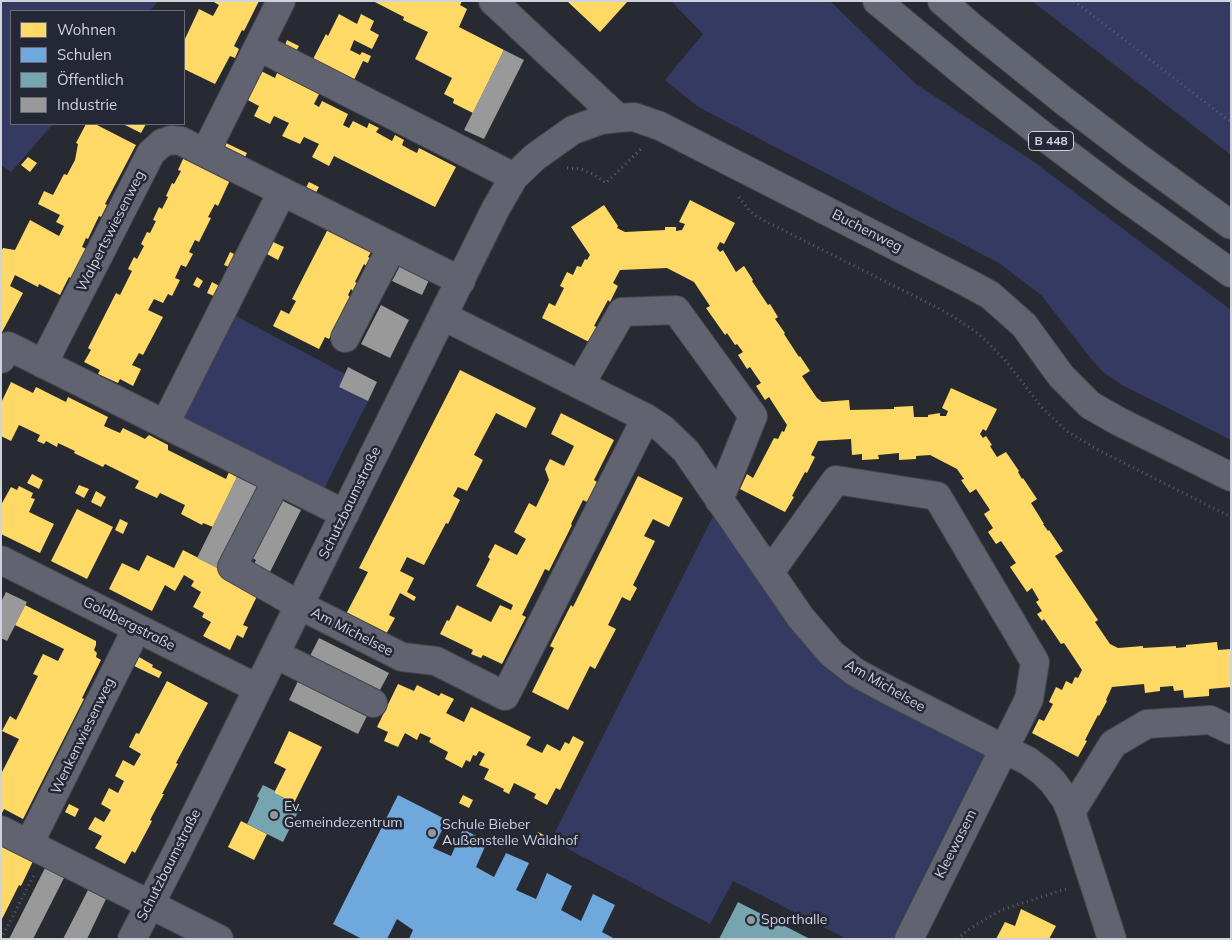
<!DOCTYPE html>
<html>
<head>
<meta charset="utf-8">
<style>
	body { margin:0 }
	#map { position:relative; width:1232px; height:940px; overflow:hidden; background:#282a31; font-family:Mulish,sans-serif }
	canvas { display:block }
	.frame { position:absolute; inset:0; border:2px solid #d0d2dc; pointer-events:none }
	.legend { position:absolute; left:10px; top:10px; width:175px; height:115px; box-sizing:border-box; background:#242735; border:1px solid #696b78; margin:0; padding:6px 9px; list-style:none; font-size:15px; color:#d0d2dc }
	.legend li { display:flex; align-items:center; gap:10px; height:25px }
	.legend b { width:25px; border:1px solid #696b78 }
</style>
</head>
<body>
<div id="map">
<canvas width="1232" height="940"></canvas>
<div class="frame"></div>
<ul class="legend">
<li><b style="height:14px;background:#ffd966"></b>Wohnen</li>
<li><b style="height:14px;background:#6fa8dc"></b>Schulen</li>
<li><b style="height:14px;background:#76a5af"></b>Öffentlich</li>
<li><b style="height:14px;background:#999"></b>Industrie</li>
</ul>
</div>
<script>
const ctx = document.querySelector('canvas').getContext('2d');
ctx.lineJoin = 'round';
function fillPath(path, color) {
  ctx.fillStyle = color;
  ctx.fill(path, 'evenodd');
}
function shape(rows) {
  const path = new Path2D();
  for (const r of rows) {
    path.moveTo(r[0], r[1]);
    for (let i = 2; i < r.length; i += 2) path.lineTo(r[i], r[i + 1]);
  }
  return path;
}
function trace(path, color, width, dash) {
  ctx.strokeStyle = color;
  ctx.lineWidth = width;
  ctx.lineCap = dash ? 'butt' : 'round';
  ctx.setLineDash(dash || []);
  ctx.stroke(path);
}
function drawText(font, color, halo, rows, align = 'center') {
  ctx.font = font + ' Mulish,sans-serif';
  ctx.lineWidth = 5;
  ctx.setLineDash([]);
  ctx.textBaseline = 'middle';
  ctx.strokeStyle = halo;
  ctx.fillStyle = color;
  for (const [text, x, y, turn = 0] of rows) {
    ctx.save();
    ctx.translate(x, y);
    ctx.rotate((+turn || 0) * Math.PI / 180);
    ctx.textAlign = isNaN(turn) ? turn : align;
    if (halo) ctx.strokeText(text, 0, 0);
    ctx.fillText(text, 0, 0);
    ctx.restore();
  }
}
const green = shape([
	[1,1,158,1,150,11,11,11,11,124,53,124,11,172,1,165],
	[671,1,830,1,916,84,1034,162,1231,310,1231,440,1122,385,1103,372,1093,361,1041,295,999,263,704,110,697,106,665,80,703,34],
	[1032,1,1231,1,1231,155],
	[232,314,345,374,339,387,368,401,322,493,179,421],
	[713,516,799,631,989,748,896,939,847,939,733,881,710,924,551,840]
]);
const homes = shape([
	[212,1,259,1,244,31,242,30,234,46,239,49,235,58,230,56,215,84,184,69,184,41,199,9,213,16,219,5],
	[373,1,462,1,460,5,467,9,459,27,504,50,473,113,453,103,454,99,444,94,452,78,415,59,428,32,403,20,404,17],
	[567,1,628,1,600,32],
	[339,14,357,24,361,14,374,21,370,30,379,35,372,49,354,40,350,50,360,55,362,52,371,56,368,63,363,61,353,82,328,70,330,67,313,59,326,34,328,36],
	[287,40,299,46,294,55,283,50],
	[259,70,275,78,277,73,319,94,314,104,319,107,322,101,348,114,343,125,349,128,353,121,367,128,369,123,379,128,376,132,392,141,395,135,404,140,402,145,409,149,417,153,419,148,456,167,435,207,334,156,329,166,312,157,319,144,304,137,300,144,282,136,289,123,274,116,270,124,254,116,259,106,244,98],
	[86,124,95,124,136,145,105,204,107,205,101,217,99,216,88,239,86,238,82,247,89,250,74,280,69,277,60,295,39,284,38,287,15,275,10,286,23,293,1,334,1,252,3,248,15,250,30,220,59,236,64,226,56,222,60,215,38,204,44,191,53,195,64,174,67,175,75,160,78,144,76,143],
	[123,124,146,124,141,133],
	[226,143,247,153,242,163,221,152],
	[28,157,37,163,30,172,21,165],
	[184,157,230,180,218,206,215,204,208,217,211,218,199,242,195,240,189,252,193,254,186,267,181,265,175,278,180,280,172,296,168,294,163,303,154,299,148,310,163,317,143,355,139,353,132,365,141,369,133,386,120,379,118,383,98,374,100,370,84,362,91,350,88,348,116,293,120,295,132,271,128,269,134,257,137,259,144,246,141,244,147,232,150,233,156,221,153,220,159,207,162,209,168,197,166,196,172,183,174,184,181,171,178,170],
	[309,182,319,187,313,198,303,193],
	[690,200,735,223,724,244,720,242,717,248,720,252,723,250,736,272,744,266,753,280,752,281,768,305,770,304,778,317,775,319,785,333,784,334,799,357,800,356,810,371,802,376,817,398,822,402,849,400,850,410,894,409,894,407,913,406,914,417,928,417,928,415,940,413,940,416,946,416,948,411,942,408,951,388,997,409,986,431,983,429,980,434,983,438,986,436,992,445,990,446,997,457,1006,452,1019,471,1018,472,1022,479,1023,478,1037,499,1031,503,1044,524,1043,524,1048,531,1049,530,1063,551,1055,556,1098,620,1095,622,1110,644,1118,648,1143,646,1143,648,1176,646,1176,648,1186,647,1186,645,1217,642,1218,650,1231,649,1231,687,1209,689,1209,696,1184,698,1183,690,1174,691,1173,686,1160,687,1160,691,1145,693,1144,684,1112,687,1106,700,1107,701,1099,716,1098,715,1085,740,1087,741,1078,757,1032,733,1039,719,1044,721,1053,704,1049,702,1056,687,1062,690,1066,681,1072,684,1075,677,1078,678,1082,670,1064,643,1061,644,1044,619,1042,621,1037,614,1042,611,1036,602,1039,600,1032,588,1027,592,1010,567,1016,563,1001,541,996,544,988,532,993,528,984,514,990,510,976,489,970,493,961,480,964,479,957,469,930,455,916,456,916,459,899,460,899,453,878,455,879,459,862,460,862,454,852,455,851,439,818,441,811,455,815,457,807,473,805,472,792,496,794,497,785,512,740,489,747,474,753,478,774,438,778,439,782,431,784,432,787,425,769,397,765,400,756,386,761,383,750,367,747,369,738,355,743,352,737,344,735,345,727,333,725,335,706,308,710,306,694,282,667,268,620,270,613,283,618,286,610,302,608,300,594,326,597,327,589,342,542,318,549,303,555,306,564,288,560,286,567,272,573,275,577,266,581,267,585,259,587,260,590,255,571,227,604,205,618,226,617,228,625,232,665,230,665,227,676,227,676,231,682,230,685,224,679,222],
	[330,225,374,247,368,257,370,258,366,266,364,264,355,282,357,283,353,291,351,289,348,295,350,297,329,339,325,337,319,349,273,326,281,310,289,314,296,301,292,299],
	[271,241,284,247,278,260,265,253],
	[230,252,240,257,234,269,224,265],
	[197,277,203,281,199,288,193,285],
	[212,282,223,288,218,298,207,293],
	[460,370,536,408,526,428,496,413,474,455,483,460,467,491,458,487,453,496,460,500,448,524,446,523,424,565,407,557,400,571,414,578,407,592,416,597,414,601,400,593,389,615,395,618,385,636,345,616,368,572,359,568],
	[11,382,33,393,36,387,66,402,68,397,108,417,104,426,120,433,123,428,145,439,149,435,168,445,168,450,226,479,229,472,237,477,213,527,203,523,202,525,181,514,185,505,160,493,157,498,135,488,139,481,105,464,103,467,74,453,75,451,58,443,57,447,46,441,44,444,37,441,40,435,19,425,11,441,1,436,1,403],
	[561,413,614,440,594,480,597,482,587,502,583,500,571,524,572,525,549,571,545,569,522,615,526,617,502,664,483,655,481,658,471,654,473,650,440,634,447,620,449,621,457,605,491,622,500,605,511,610,513,605,476,586,490,559,488,557,495,544,517,555,526,539,514,532,529,503,536,507,549,480,545,469,550,459,564,466,574,446,551,434],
	[32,474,43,480,39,489,27,483],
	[638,476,683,498,669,527,653,519,644,536,655,541,633,585,637,588,630,601,622,597,608,625,616,629,595,669,590,666,568,710,532,692,554,648,550,646,571,605,573,607],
	[79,485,89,489,84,498,75,493],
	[19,486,33,493,31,498,35,499,29,512,54,524,40,553,1,534,1,505,11,487,17,490],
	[96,491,106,497,101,507,91,502],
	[77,509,113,527,87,579,51,561],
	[120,519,128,523,123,534,115,530],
	[183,550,260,590,243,625,248,627,243,638,237,635,230,650,203,636,211,622,202,617,204,613,193,607,201,592,191,586,194,581,184,575,175,591,165,585,152,611,109,589,122,563,139,571,147,555,174,568],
	[25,605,96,641,96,645,94,650,97,653,96,657,101,660,82,698,84,699,23,819,4,809,1,815,1,774,19,739,2,731,10,716,16,720,38,676,33,674,43,654,58,661,64,649,15,625],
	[139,657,153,665,152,667,162,672,159,678,134,666],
	[167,681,208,703,176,763,178,764,162,794,164,794,150,820,152,821,135,853,132,851,125,864,95,848,102,836,88,829,95,817,104,822,111,810,101,804,109,788,118,793,124,781,115,776,123,760,134,766,141,754,129,747,136,733,139,734],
	[398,684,414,691,417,685,439,696,441,693,454,699,446,713,464,722,471,707,531,737,526,745,542,753,547,744,560,751,565,742,569,744,573,736,584,742,560,790,556,788,547,805,534,798,536,794,514,783,509,794,503,791,504,789,484,779,489,769,479,765,485,754,479,751,476,756,473,755,470,762,466,760,462,768,445,759,448,752,429,742,431,738,420,733,417,740,405,733,398,747,384,741,388,732,377,727],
	[289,731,322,747,294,803,274,793,286,769,274,763],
	[463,795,473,800,469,808,459,803],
	[69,804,79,809,75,817,65,812],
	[241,821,267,834,254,860,228,847],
	[538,832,549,838,544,848,533,842],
	[1,843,34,859,21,886,19,885,1,921],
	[1021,909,1056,926,1049,939,996,939,1005,922,1015,926]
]);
const schools = shape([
	[398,795,447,820,433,848,451,856,463,829,487,842,476,867,494,877,506,853,529,863,516,890,536,899,547,873,572,886,561,910,581,921,593,894,615,905,602,932,615,939,409,939,413,930,397,919,387,939,362,939,333,924]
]);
const public = shape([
	[263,785,275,791,274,793,301,806,283,842,247,824,259,798,257,796],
	[738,902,810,939,719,939]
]);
const industry = shape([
	[504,50,524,60,484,139,464,130],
	[402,262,431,276,422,295,392,281],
	[381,305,409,320,390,358,361,344],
	[348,367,377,382,368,401,339,387],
	[237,477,258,487,217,568,197,558],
	[281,500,301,510,268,576,252,568,256,560,252,558],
	[6,592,27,602,7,641,1,638,1,602],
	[319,638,389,673,379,692,310,656],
	[298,681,367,716,358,734,289,700],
	[45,868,64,878,33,939,9,939],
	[88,890,106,899,87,939,63,939]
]);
const path = shape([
	[1074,1,1231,122],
	[567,168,581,169,593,174,606,183,642,148],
	[739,197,749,210,757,217,936,307,954,317,980,335,1005,360,1043,409,1068,432,1100,451,1231,517],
	[1,939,34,875],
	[957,939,971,928,1001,910,1069,888]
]);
const minor = shape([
	[493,1,618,118,634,117,660,126,968,283,990,295,1024,325,1061,376,1090,405,1118,421,1231,477],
	[259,47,514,177],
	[205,153,461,281],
	[443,316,646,418,663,429,686,451,801,618,832,654,855,672,886,689,1028,761,1043,772,1053,782,1066,800,1071,812,1112,939],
	[345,338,392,247],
	[1,359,8,346,345,514],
	[43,364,151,153,162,143,171,140,181,141,205,153,281,1],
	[580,385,622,312,676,310,753,416,719,500],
	[165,424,282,192],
	[277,480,232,567,299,605,402,657,436,661,505,696,646,418],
	[1,560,257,688],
	[770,572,836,480,937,496,1035,662,1029,699,909,939],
	[275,654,373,703],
	[1071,812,1113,744,1147,724,1210,720,1231,730],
	[1,830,219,939],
	[29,844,137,628],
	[132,939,175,856,496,208,514,177,535,157,573,130,601,120,618,118]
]);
const major = shape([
	[877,1,969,77,1046,138,1119,193,1231,273],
	[942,1,973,28,1064,101,1136,156,1231,225]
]);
const markers = [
	[274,815,5,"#9597a0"],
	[432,833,5,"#9597a0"],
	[751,920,5,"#9597a0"]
];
const shields = [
	[1051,141,45]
];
const shieldNames = [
	["B 448",1051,141]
];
const streetNames = [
	["Walpertswiesenweg",111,231,-63],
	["Buchenweg",867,231,27],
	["Schutzbaumstraße",350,503,-64],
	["Goldbergstraße",129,624,27],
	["Am Michelsee",352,632,27],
	["Am Michelsee",885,686,30],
	["Wenkenwiesenweg",83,736,-64],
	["Kleewasem",956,844,-63],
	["Schutzbaumstraße",169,865,-63]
];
const poiNames = [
	["Ev.",284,807],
	["Gemeindezentrum",284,823],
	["Schule Bieber",442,825],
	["Außenstelle Waldhof",442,841],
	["Sporthalle",761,920]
];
fillPath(green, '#343a62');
fillPath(homes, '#ffd966');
fillPath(schools, '#6fa8dc');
fillPath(public, '#76a5af');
fillPath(industry, '#999');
trace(minor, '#44464c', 30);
trace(major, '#44464c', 30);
trace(path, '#5e6068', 3, [1, 4]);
trace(minor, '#616470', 28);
trace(major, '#626672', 28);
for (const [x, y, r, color] of markers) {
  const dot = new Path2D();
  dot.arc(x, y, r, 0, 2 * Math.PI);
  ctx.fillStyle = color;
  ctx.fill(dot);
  trace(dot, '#242735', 2);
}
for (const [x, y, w] of shields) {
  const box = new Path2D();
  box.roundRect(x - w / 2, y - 9.5, w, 19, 4);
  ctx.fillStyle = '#242735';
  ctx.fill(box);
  trace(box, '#d0d2dc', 1);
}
drawText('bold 12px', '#d0d2dc', null, shieldNames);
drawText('14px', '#d0d2dc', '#242735', streetNames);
drawText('14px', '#d0d2dc', '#242735', poiNames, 'left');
</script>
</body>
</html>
